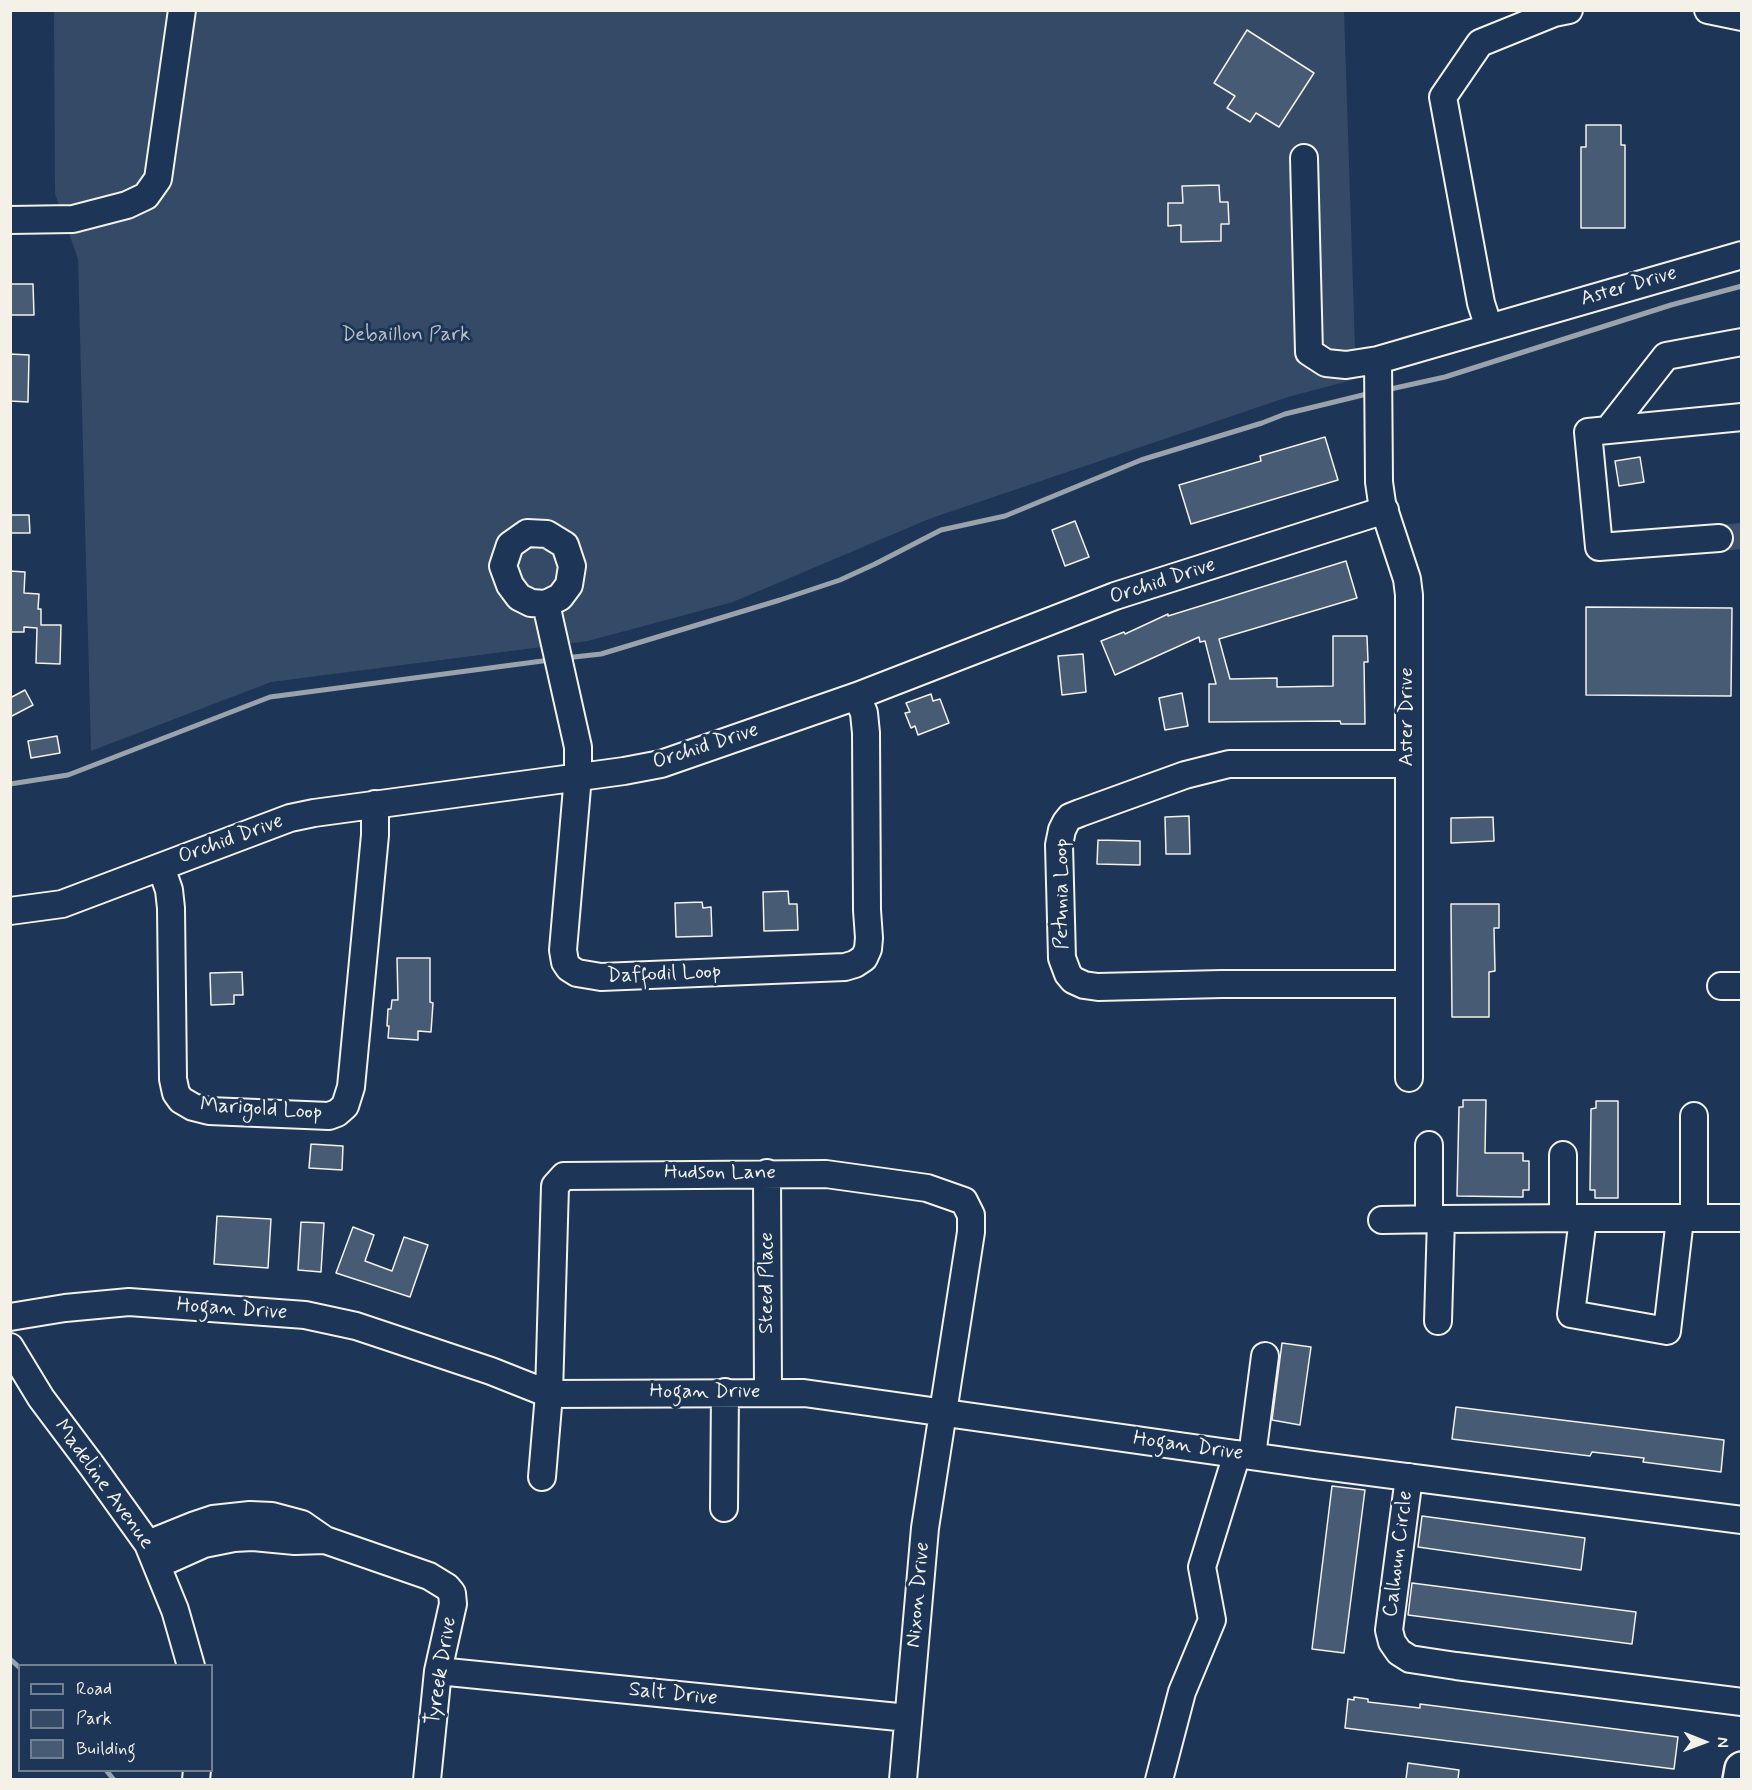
<!DOCTYPE html>
<html>
<head>
<meta charset="utf-8">
<style>
	body { margin:0 }
	#map { position:relative; width:1752px; height:1790px; overflow:hidden; background:#1d3557; font-family:Mynerve,sans-serif }
	canvas { display:block }
	.frame { position:absolute; inset:0; border:12px solid #f4f1e8; pointer-events:none }
	.legend { position:absolute; left:18px; top:1664px; width:195px; height:108px; box-sizing:border-box; background:#1d3557; border:2px solid #738091; margin:0; padding:8px 10px; list-style:none; font-size:18px; color:#f4f1e8 }
	.legend li { display:flex; align-items:center; gap:12px; height:30px }
	.legend b { width:30px; border:2px solid #738091 }
	.north { position:absolute; left:1674px; top:1712px; width:60px; height:60px; -webkit-text-stroke:4px #1d3557; paint-order:stroke; rotate:91deg; font-size:16px; font-weight:700; line-height:24px; text-align:center; color:#f4f1e8 }
	.north::after { content:''; display:block; margin:auto; width:21px; height:27px; background:#f4f1e8; clip-path:polygon(50% 0,100% 100%,50% 72%,0 100%) }
</style>
</head>
<body>
<div id="map">
<canvas width="1752" height="1790"></canvas>
<div class="frame"></div>
<ul class="legend">
<li><b style="height:8px;background:#1d3557"></b>Road</li>
<li><b style="height:16px;background:#354a67"></b>Park</li>
<li><b style="height:16px;background:#485b74"></b>Building</li>
</ul>
<div class="north">N</div>
</div>
<script>
const ctx = document.querySelector('canvas').getContext('2d');
ctx.lineJoin = 'round';
function fillPath(path, color) {
  ctx.fillStyle = color;
  ctx.fill(path, 'evenodd');
}
function shape(rows) {
  const path = new Path2D();
  for (const r of rows) {
    path.moveTo(r[0], r[1]);
    for (let i = 2; i < r.length; i += 2) path.lineTo(r[i], r[i + 1]);
  }
  return path;
}
function trace(path, color, width, dash) {
  ctx.strokeStyle = color;
  ctx.lineWidth = width;
  ctx.lineCap = dash ? 'butt' : 'round';
  ctx.setLineDash(dash || []);
  ctx.stroke(path);
}
function drawText(font, color, halo, rows, align = 'center') {
  ctx.font = font + ' Mynerve,sans-serif';
  ctx.lineWidth = 6;
  ctx.setLineDash([]);
  ctx.textBaseline = 'middle';
  ctx.strokeStyle = halo;
  ctx.fillStyle = color;
  for (const [text, x, y, turn = 0] of rows) {
    ctx.save();
    ctx.translate(x, y);
    ctx.rotate((+turn || 0) * Math.PI / 180);
    ctx.textAlign = isNaN(turn) ? turn : align;
    if (halo) ctx.strokeText(text, 0, 0);
    ctx.fillText(text, 0, 0);
    ctx.restore();
  }
}
const green = shape([
	[54,11,1344,11,1356,379,1288,397,929,519,733,602,588,641,271,682,91,751,78,259,55,194]
]);
const stream = shape([
	[1386,390,1445,377,1671,305,1742,286],
	[565,658,601,654,780,600,840,580,875,564,941,530,1005,516,1141,460,1262,423,1285,414,1371,393],
	[10,784,68,775,270,697,550,660],
	[10,1659,20,1668],
	[106,1770,114,1780]
]);
const building = shape([
	[1247,30,1314,73,1279,127,1256,113,1250,122,1227,108,1235,96,1214,83,1247,30],
	[1586,125,1621,125,1621,145,1625,145,1625,228,1581,228,1581,147,1586,147,1586,125],
	[1219,185,1220,202,1228,202,1229,224,1221,224,1221,241,1181,242,1181,225,1168,226,1168,203,1183,203,1182,186,1219,185],
	[10,284,33,284,34,315,10,315,10,284],
	[10,354,29,355,28,402,10,401,10,354],
	[1325,437,1338,480,1191,524,1179,485,1261,461,1260,456,1325,437],
	[1640,457,1644,482,1619,486,1615,461,1640,457],
	[10,515,29,515,30,533,10,533,10,515],
	[1075,521,1089,557,1065,566,1052,530,1075,521],
	[1346,561,1357,598,1219,639,1230,679,1277,678,1277,687,1333,686,1333,636,1367,636,1368,662,1364,662,1365,724,1341,724,1340,721,1209,722,1209,684,1216,684,1205,641,1200,642,1199,637,1115,675,1101,641,1124,632,1125,634,1168,614,1168,616,1346,561],
	[10,571,25,572,24,593,39,594,38,609,41,609,41,625,61,625,60,664,36,663,37,628,24,627,24,632,10,632,10,571],
	[1586,607,1732,608,1731,696,1586,695,1586,607],
	[1083,654,1086,692,1062,695,1058,656,1083,654],
	[25,690,33,705,10,717,10,698,25,690],
	[1182,693,1188,726,1165,730,1159,698,1182,693],
	[931,694,933,701,940,699,949,723,918,735,915,726,911,728,905,713,910,712,906,703,931,694],
	[57,736,60,753,31,758,28,741,57,736],
	[1189,816,1190,854,1166,854,1165,817,1189,816],
	[1493,817,1494,841,1451,843,1451,818,1493,817],
	[1098,840,1140,841,1140,865,1097,864,1098,840],
	[788,891,789,904,797,904,798,930,764,931,763,892,788,891],
	[702,902,703,908,711,907,712,936,676,937,675,903,702,902],
	[1451,904,1499,904,1499,928,1494,928,1495,971,1489,972,1489,1017,1452,1017,1451,904],
	[397,958,430,958,430,1002,433,1003,431,1032,418,1031,418,1040,388,1038,389,1026,387,1026,388,1009,391,1009,392,1000,398,1000,397,958],
	[242,972,243,995,234,995,234,1004,211,1005,210,973,242,972],
	[1463,1100,1486,1100,1485,1153,1523,1153,1523,1161,1529,1161,1529,1190,1523,1190,1523,1197,1457,1196,1459,1107,1463,1107,1463,1100],
	[1596,1101,1618,1101,1618,1198,1595,1198,1595,1190,1590,1190,1591,1109,1596,1108,1596,1101],
	[311,1144,343,1146,342,1170,309,1168,311,1144],
	[217,1216,271,1219,268,1268,214,1264,217,1216],
	[301,1222,324,1223,321,1272,298,1270,301,1222],
	[353,1227,374,1235,365,1261,392,1271,404,1237,428,1245,410,1297,336,1273,353,1227],
	[1282,1343,1311,1347,1300,1425,1272,1420,1282,1343],
	[1456,1407,1724,1440,1721,1472,1643,1462,1644,1458,1592,1452,1590,1456,1452,1439,1456,1407],
	[1332,1486,1365,1490,1344,1653,1312,1649,1332,1486],
	[1422,1516,1585,1538,1581,1570,1418,1547,1422,1516],
	[1412,1583,1636,1612,1632,1644,1408,1615,1412,1583],
	[1354,1697,1368,1699,1368,1702,1420,1708,1420,1704,1678,1737,1674,1769,1345,1728,1348,1699,1354,1700,1354,1697],
	[1408,1763,1459,1770,1458,1779,1406,1779,1408,1763]
]);
const minorTunnel = shape([
	[1719,538,1742,536]
]);
const minor = shape([
	[1708,10,1742,17],
	[1304,158,1309,352,1326,363,1346,365,1378,360,1742,255],
	[10,220,73,219,127,205,146,196,158,179,182,10],
	[1489,328,1481,303,1443,97,1480,43,1554,13,1569,10],
	[1378,360,1379,482,1382,503,1407,579,1409,595,1409,1078],
	[1608,430,1666,356,1742,342],
	[1719,538,1599,547,1588,432,1742,417],
	[546,604,531,603,519,597,510,585,503,566,510,545,527,533,547,534,565,545,572,566,569,585,560,597,546,604,578,747,578,776,563,950,565,962,569,968,577,973,601,977,845,967,855,964,864,958,868,949,869,938,867,910,866,733,864,713,857,696],
	[1408,764,1229,764,1185,775,1080,813,1070,817,1066,822,1062,830,1059,845,1062,958,1068,974,1073,980,1084,985,1098,987,1222,984,1409,984],
	[161,867,169,890,171,908,173,1079,176,1093,181,1100,193,1107,209,1111,329,1116,337,1113,345,1106,351,1087,375,835,375,804],
	[10,911,62,904,290,818,314,813,624,771,661,764,857,696,1115,596,1385,510],
	[1721,986,1742,986],
	[1694,1116,1694,1218],
	[767,1173,768,1392],
	[1563,1218,1563,1155],
	[1429,1219,1429,1145],
	[1680,1219,1667,1331,1571,1314,1583,1218,1742,1218],
	[1382,1220,1441,1219],
	[10,1317,65,1308,129,1302,305,1315,356,1326,491,1371,549,1394,804,1393,1314,1465,1742,1520],
	[1438,1321,1441,1219,1583,1218],
	[10,1347,41,1398,92,1466,148,1544,175,1610,191,1666],
	[1252,1456,1265,1356],
	[542,1477,549,1394,555,1186,564,1176,826,1174,927,1188,964,1201,971,1215,971,1232,925,1528,903,1780],
	[1409,1477,1389,1630,1392,1642,1399,1652,1410,1659,1456,1666,1742,1702],
	[724,1508,725,1392],
	[148,1544,195,1525,213,1519,250,1515,272,1516,302,1524,325,1540,429,1576,447,1587,452,1593,453,1604,438,1671,427,1780],
	[157,1565,204,1544,234,1538,253,1537,295,1541,325,1540],
	[438,1671,908,1718],
	[196,1780,197,1770],
	[1159,1780,1182,1692,1212,1620,1202,1567,1237,1454]
]);
const major = shape([
	[1740,1780,1742,1769]
]);
const streetNames = [
	["Aster Drive",1629,287,-16],
	["Orchid Drive",1163,582,-18],
	["Aster Drive",1408,717,-90],
	["Orchid Drive",706,747,-18],
	["Orchid Drive",231,840,-20],
	["Petunia Loop",1063,894,-90],
	["Daffodil Loop",664,975,-2],
	["Marigold Loop",261,1110,4],
	["Hudson Lane",720,1174],
	["Steed Place",768,1283,-90],
	["Hogan Drive",232,1310,4],
	["Hogan Drive",705,1393],
	["Hogan Drive",1188,1447,8],
	["Madeline Avenue",103,1485,54],
	["Calhoun Circle",1399,1554,-83],
	["Nixon Drive",919,1595,-85],
	["Tyreek Drive",442,1671,-81],
	["Salt Drive",673,1695,6]
];
const parkNames = [
	["Debaillon Park",406,336]
];
fillPath(green, '#354a67');
trace(stream, '#9aa2ab', 5);
fillPath(building, '#485b74');
trace(building, '#f4f1e8', 1.5);
trace(minorTunnel, '#3d516d', 26, [26, 13]);
trace(minor, '#f4f1e8', 30);
trace(major, '#f4f1e8', 38);
trace(minor, '#1d3557', 26);
trace(major, '#1d3557', 33);
drawText('21px', '#f4f1e8', '#1d3557', streetNames);
drawText('21px', '#bbbfc1', '#1d3557', parkNames);
</script>
</body>
</html>
